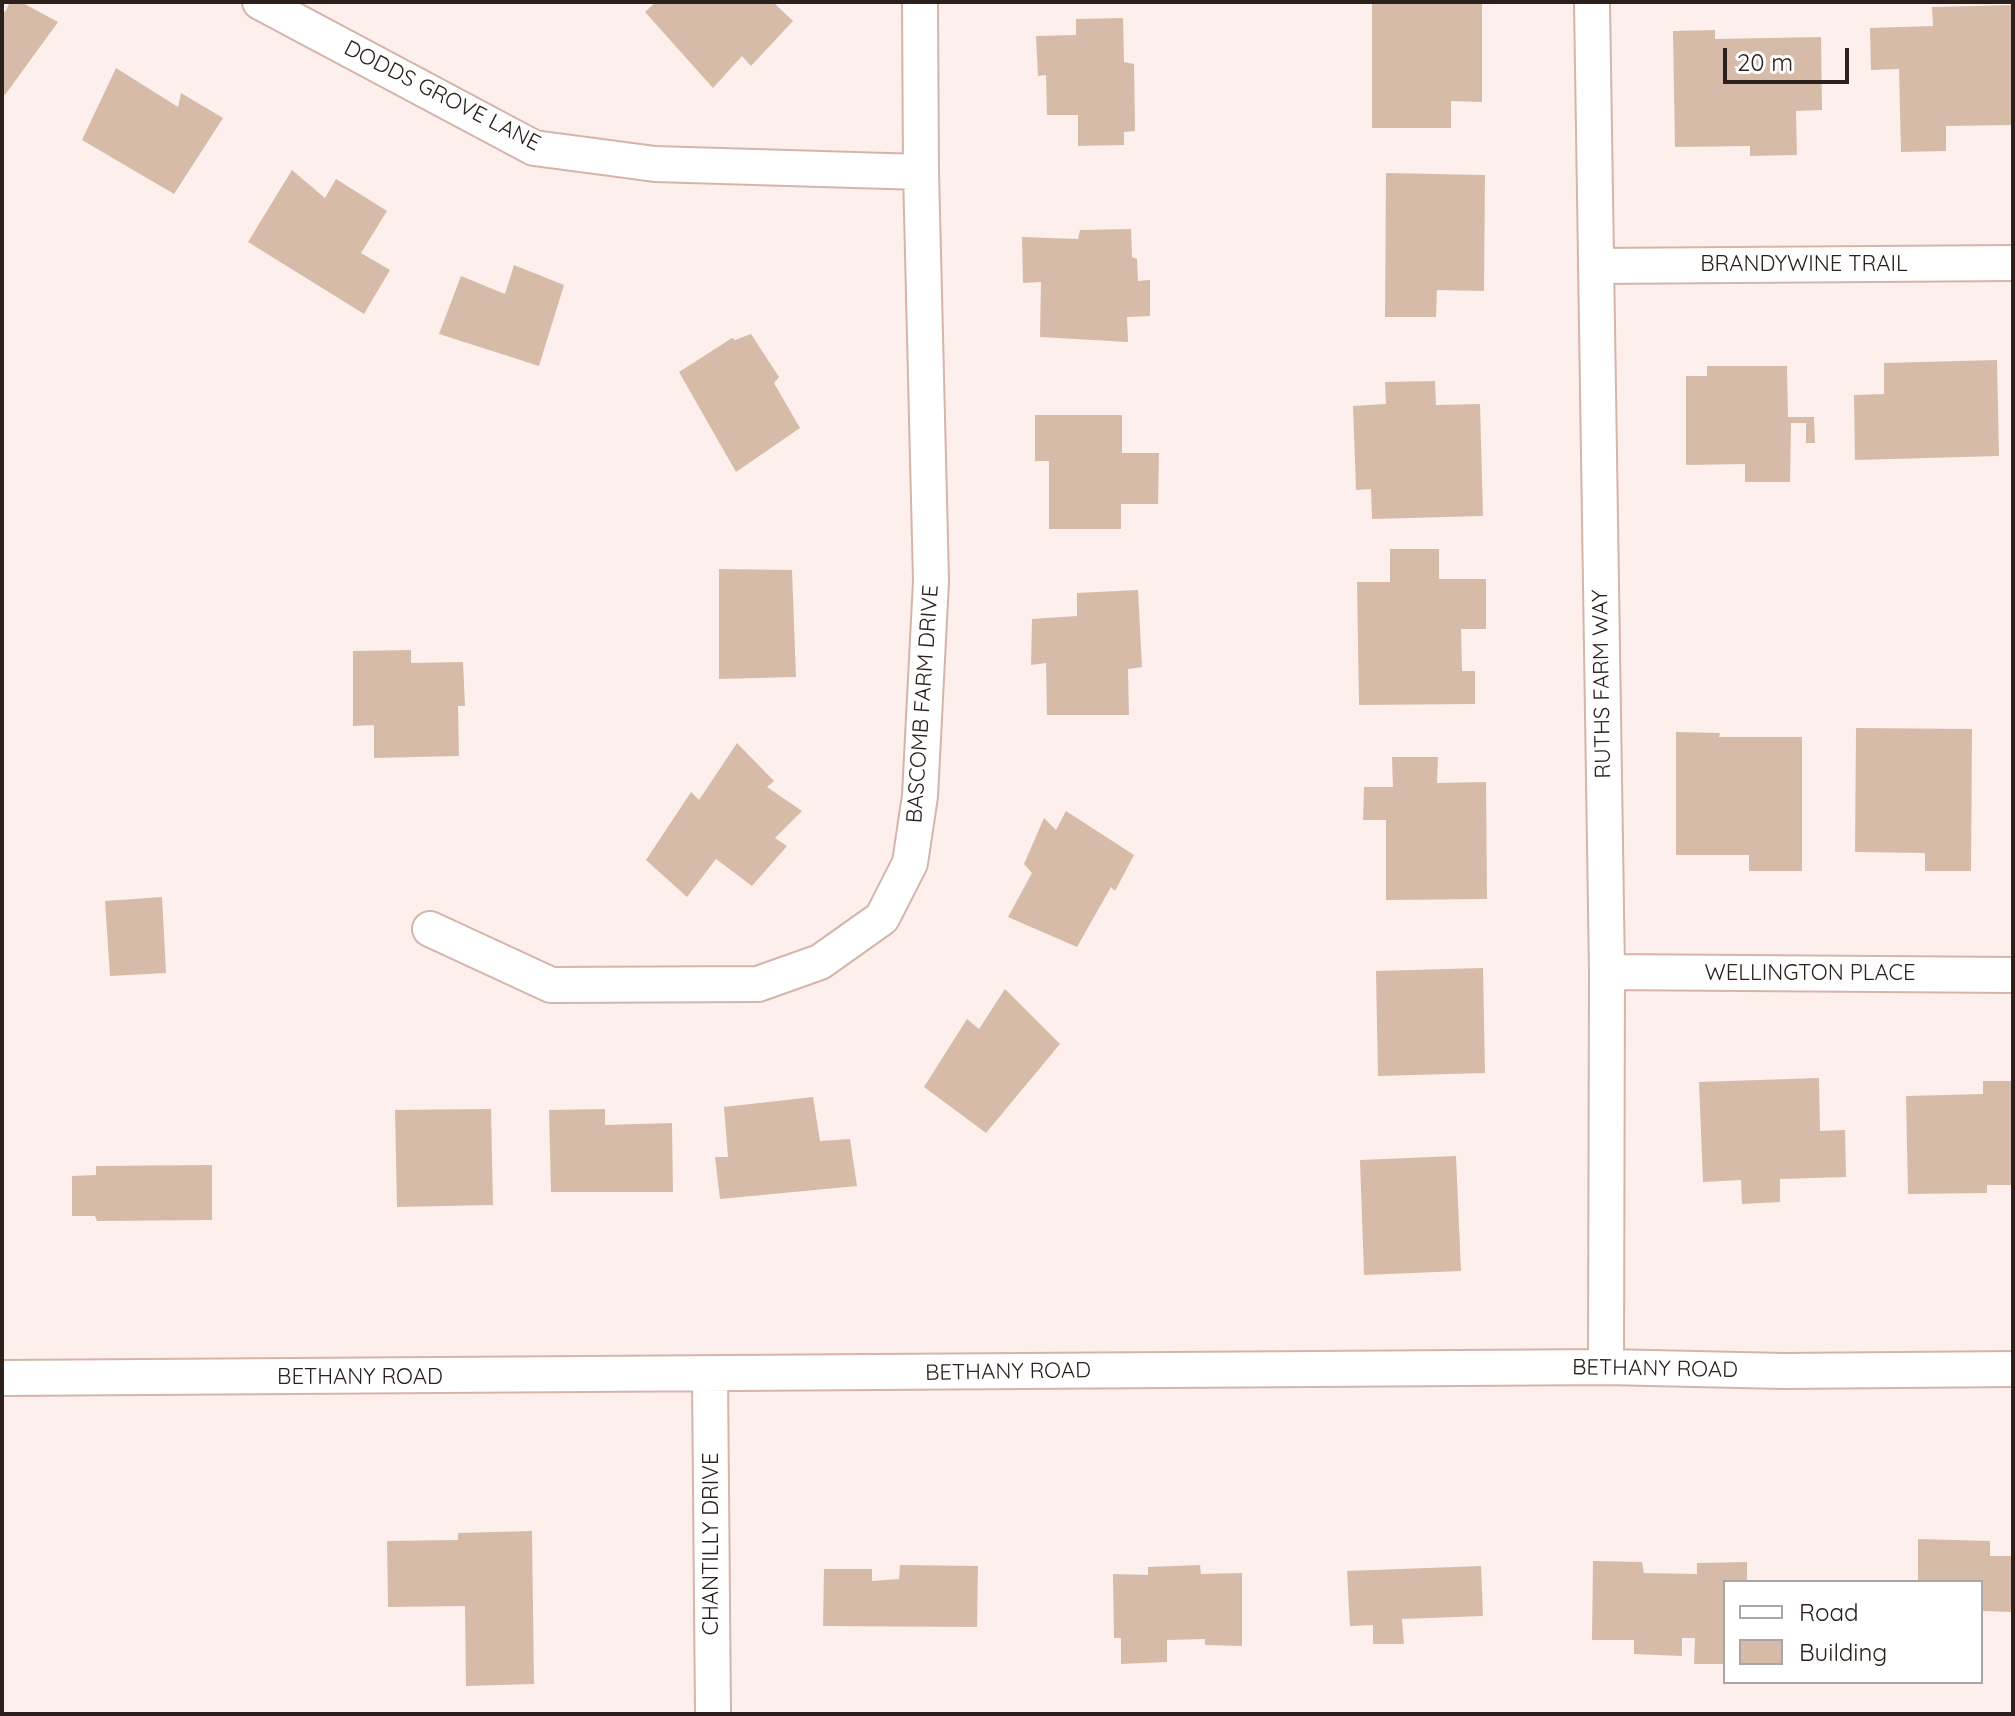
<!DOCTYPE html>
<html>
<head>
<meta charset="utf-8">
<style>
	body { margin:0 }
	#map { position:relative; width:2015px; height:1716px; overflow:hidden; background:#fdefeb; font-family:Quicksand,sans-serif }
	canvas { display:block }
	.frame { position:absolute; inset:0; border:4px solid #2c201c; pointer-events:none }
	.legend { position:absolute; left:1723px; top:1580px; width:260px; height:104px; box-sizing:border-box; background:#fff; border:2px solid #aba6a4; margin:0; padding:10px 14px; list-style:none; font-size:24px; color:#2c201c }
	.legend li { display:flex; align-items:center; gap:16px; height:40px }
	.legend b { width:40px; border:2px solid #aba6a4 }
	.scale { position:absolute; left:1723px; top:48px; width:126px; height:36px; box-sizing:border-box; border:4px solid #2c201c; border-top:0; padding-left:10px; font-size:24px; line-height:28px; white-space:nowrap; color:#2c201c; -webkit-text-stroke:6px #fff; paint-order:stroke }
</style>
</head>
<body>
<div id="map">
<canvas width="2015" height="1716"></canvas>
<div class="frame"></div>
<ul class="legend">
<li><b style="height:10px;background:#fff"></b>Road</li>
<li><b style="height:22px;background:#d7bba9"></b>Building</li>
</ul>
<div class="scale">20 m</div>
</div>
<script>
const ctx = document.querySelector('canvas').getContext('2d');
ctx.lineJoin = 'round';
function fillPath(path, color) {
  ctx.fillStyle = color;
  ctx.fill(path, 'evenodd');
}
function shape(rows) {
  const path = new Path2D();
  for (const r of rows) {
    path.moveTo(r[0], r[1]);
    for (let i = 2; i < r.length; i += 2) path.lineTo(r[i], r[i + 1]);
  }
  return path;
}
function trace(path, color, width, dash) {
  ctx.strokeStyle = color;
  ctx.lineWidth = width;
  ctx.lineCap = dash ? 'butt' : 'round';
  ctx.setLineDash(dash || []);
  ctx.stroke(path);
}
function drawText(font, color, halo, rows, align = 'center') {
  ctx.font = font + ' Quicksand,sans-serif';
  ctx.lineWidth = 8;
  ctx.setLineDash([]);
  ctx.textBaseline = 'middle';
  ctx.strokeStyle = halo;
  ctx.fillStyle = color;
  for (const [text, x, y, turn = 0] of rows) {
    ctx.save();
    ctx.translate(x, y);
    ctx.rotate((+turn || 0) * Math.PI / 180);
    ctx.textAlign = isNaN(turn) ? turn : align;
    if (halo) ctx.strokeText(text, 0, 0);
    ctx.fillText(text, 0, 0);
    ctx.restore();
  }
}
const building = shape([
	[10,2,21,2,58,22,5,95,2,93,2,10,5,12],
	[656,2,773,2,793,21,751,66,742,56,713,88,645,12],
	[1372,2,1482,2,1482,102,1451,101,1451,128,1372,128],
	[2013,5,2013,125,1946,126,1946,151,1901,152,1899,69,1871,70,1870,28,1933,26,1932,7],
	[1123,18,1124,62,1134,64,1135,131,1124,132,1124,145,1078,146,1078,115,1047,115,1046,75,1038,76,1036,36,1076,35,1076,19],
	[1715,30,1715,39,1821,37,1822,110,1796,111,1797,155,1750,156,1750,146,1675,147,1673,31],
	[116,68,178,107,181,93,223,118,174,194,82,140],
	[292,170,325,198,336,179,387,211,361,253,390,270,364,314,248,242],
	[1386,173,1485,175,1484,291,1437,290,1436,317,1385,317],
	[1131,229,1132,257,1137,259,1138,281,1150,280,1150,316,1127,317,1128,342,1040,337,1041,282,1023,283,1022,237,1078,239,1080,230],
	[514,265,564,285,539,366,439,334,461,276,505,294],
	[751,334,779,377,774,383,800,428,736,472,679,372,732,338,735,340],
	[1997,360,1999,456,1855,460,1854,395,1884,394,1884,363],
	[1707,366,1787,366,1788,417,1814,417,1815,443,1806,443,1806,423,1791,423,1790,482,1745,482,1745,464,1686,465,1686,376,1707,376],
	[1435,381,1436,405,1480,404,1483,516,1372,519,1371,489,1356,490,1353,406,1386,404,1385,382],
	[1035,415,1122,415,1122,453,1159,453,1158,504,1121,504,1121,529,1049,529,1049,461,1035,461],
	[1390,549,1439,549,1439,579,1486,579,1486,629,1461,629,1462,671,1475,671,1475,704,1359,705,1357,582,1390,582],
	[719,569,792,570,796,677,719,679],
	[1138,590,1142,667,1128,669,1129,715,1047,715,1046,663,1031,665,1032,619,1077,616,1077,593],
	[411,650,411,663,463,662,465,706,458,706,459,756,374,758,374,725,353,726,353,651],
	[1856,728,1972,729,1971,871,1925,871,1925,853,1855,852],
	[1676,732,1720,733,1719,737,1802,737,1802,871,1749,871,1749,855,1676,855],
	[737,743,774,781,767,787,802,811,775,838,787,846,752,886,716,859,687,897,646,860,691,792,699,800],
	[1392,757,1438,757,1437,783,1486,782,1487,899,1386,900,1386,820,1363,820,1364,787,1393,787],
	[1066,811,1134,855,1115,891,1111,887,1077,947,1008,917,1032,873,1024,864,1044,818,1056,830],
	[162,897,166,973,110,976,105,901],
	[1483,968,1485,1073,1378,1076,1376,971],
	[1005,989,1060,1044,986,1133,924,1087,967,1019,979,1029],
	[1819,1078,1820,1131,1845,1130,1846,1177,1780,1179,1780,1202,1742,1204,1741,1180,1703,1182,1699,1082],
	[1983,1081,2013,1081,2013,1185,1987,1185,1987,1193,1908,1194,1906,1096,1983,1094],
	[813,1097,820,1141,850,1139,857,1186,720,1199,715,1157,728,1157,724,1107],
	[491,1109,493,1205,397,1207,395,1110],
	[605,1109,605,1125,672,1123,673,1192,551,1192,549,1110],
	[1456,1156,1461,1271,1364,1275,1360,1160],
	[212,1165,212,1220,97,1221,95,1216,72,1216,72,1176,96,1175,96,1166],
	[532,1531,534,1684,466,1686,465,1606,388,1607,387,1541,458,1540,458,1533],
	[1918,1539,1990,1541,1990,1556,2013,1556,2013,1612,1981,1611,1981,1582,1918,1582],
	[1593,1561,1642,1562,1644,1573,1697,1574,1697,1563,1747,1562,1747,1582,1725,1582,1725,1664,1694,1664,1695,1638,1682,1638,1682,1656,1634,1654,1634,1640,1592,1640],
	[900,1565,978,1566,977,1627,823,1626,824,1569,872,1569,872,1581,899,1579],
	[1200,1565,1201,1574,1242,1573,1242,1646,1205,1645,1205,1639,1167,1640,1167,1662,1121,1664,1121,1638,1114,1638,1113,1574,1148,1575,1148,1567],
	[1481,1566,1483,1616,1402,1619,1404,1644,1373,1644,1373,1625,1350,1626,1347,1571]
]);
const minor = shape([
	[260,2,534,148,655,164,921,172],
	[1592,2,1607,972,1606,1367],
	[1596,266,2013,263],
	[430,929,551,985,758,984,820,962,882,918,910,863,920,796,931,581,921,172,920,2],
	[1607,972,2013,975],
	[710,1375,713,1714],
	[2,1378,1606,1367,1784,1371,2013,1369]
]);
const streetNames = [
	["DODDS GROVE LANE",442,96,27],
	["BRANDYWINE TRAIL",1804,264],
	["RUTHS FARM WAY",1602,684,-91],
	["BASCOMB FARM DRIVE",923,704,-86],
	["WELLINGTON PLACE",1810,973],
	["BETHANY ROAD",1655,1369,1],
	["BETHANY ROAD",1008,1372,-1],
	["BETHANY ROAD",360,1377],
	["CHANTILLY DRIVE",711,1544,-90]
];
fillPath(building, '#d7bba9');
trace(minor, '#d5b4aa', 38);
trace(minor, '#fff', 34);
drawText('22px', '#2c201c', '#fff', streetNames);
</script>
</body>
</html>
